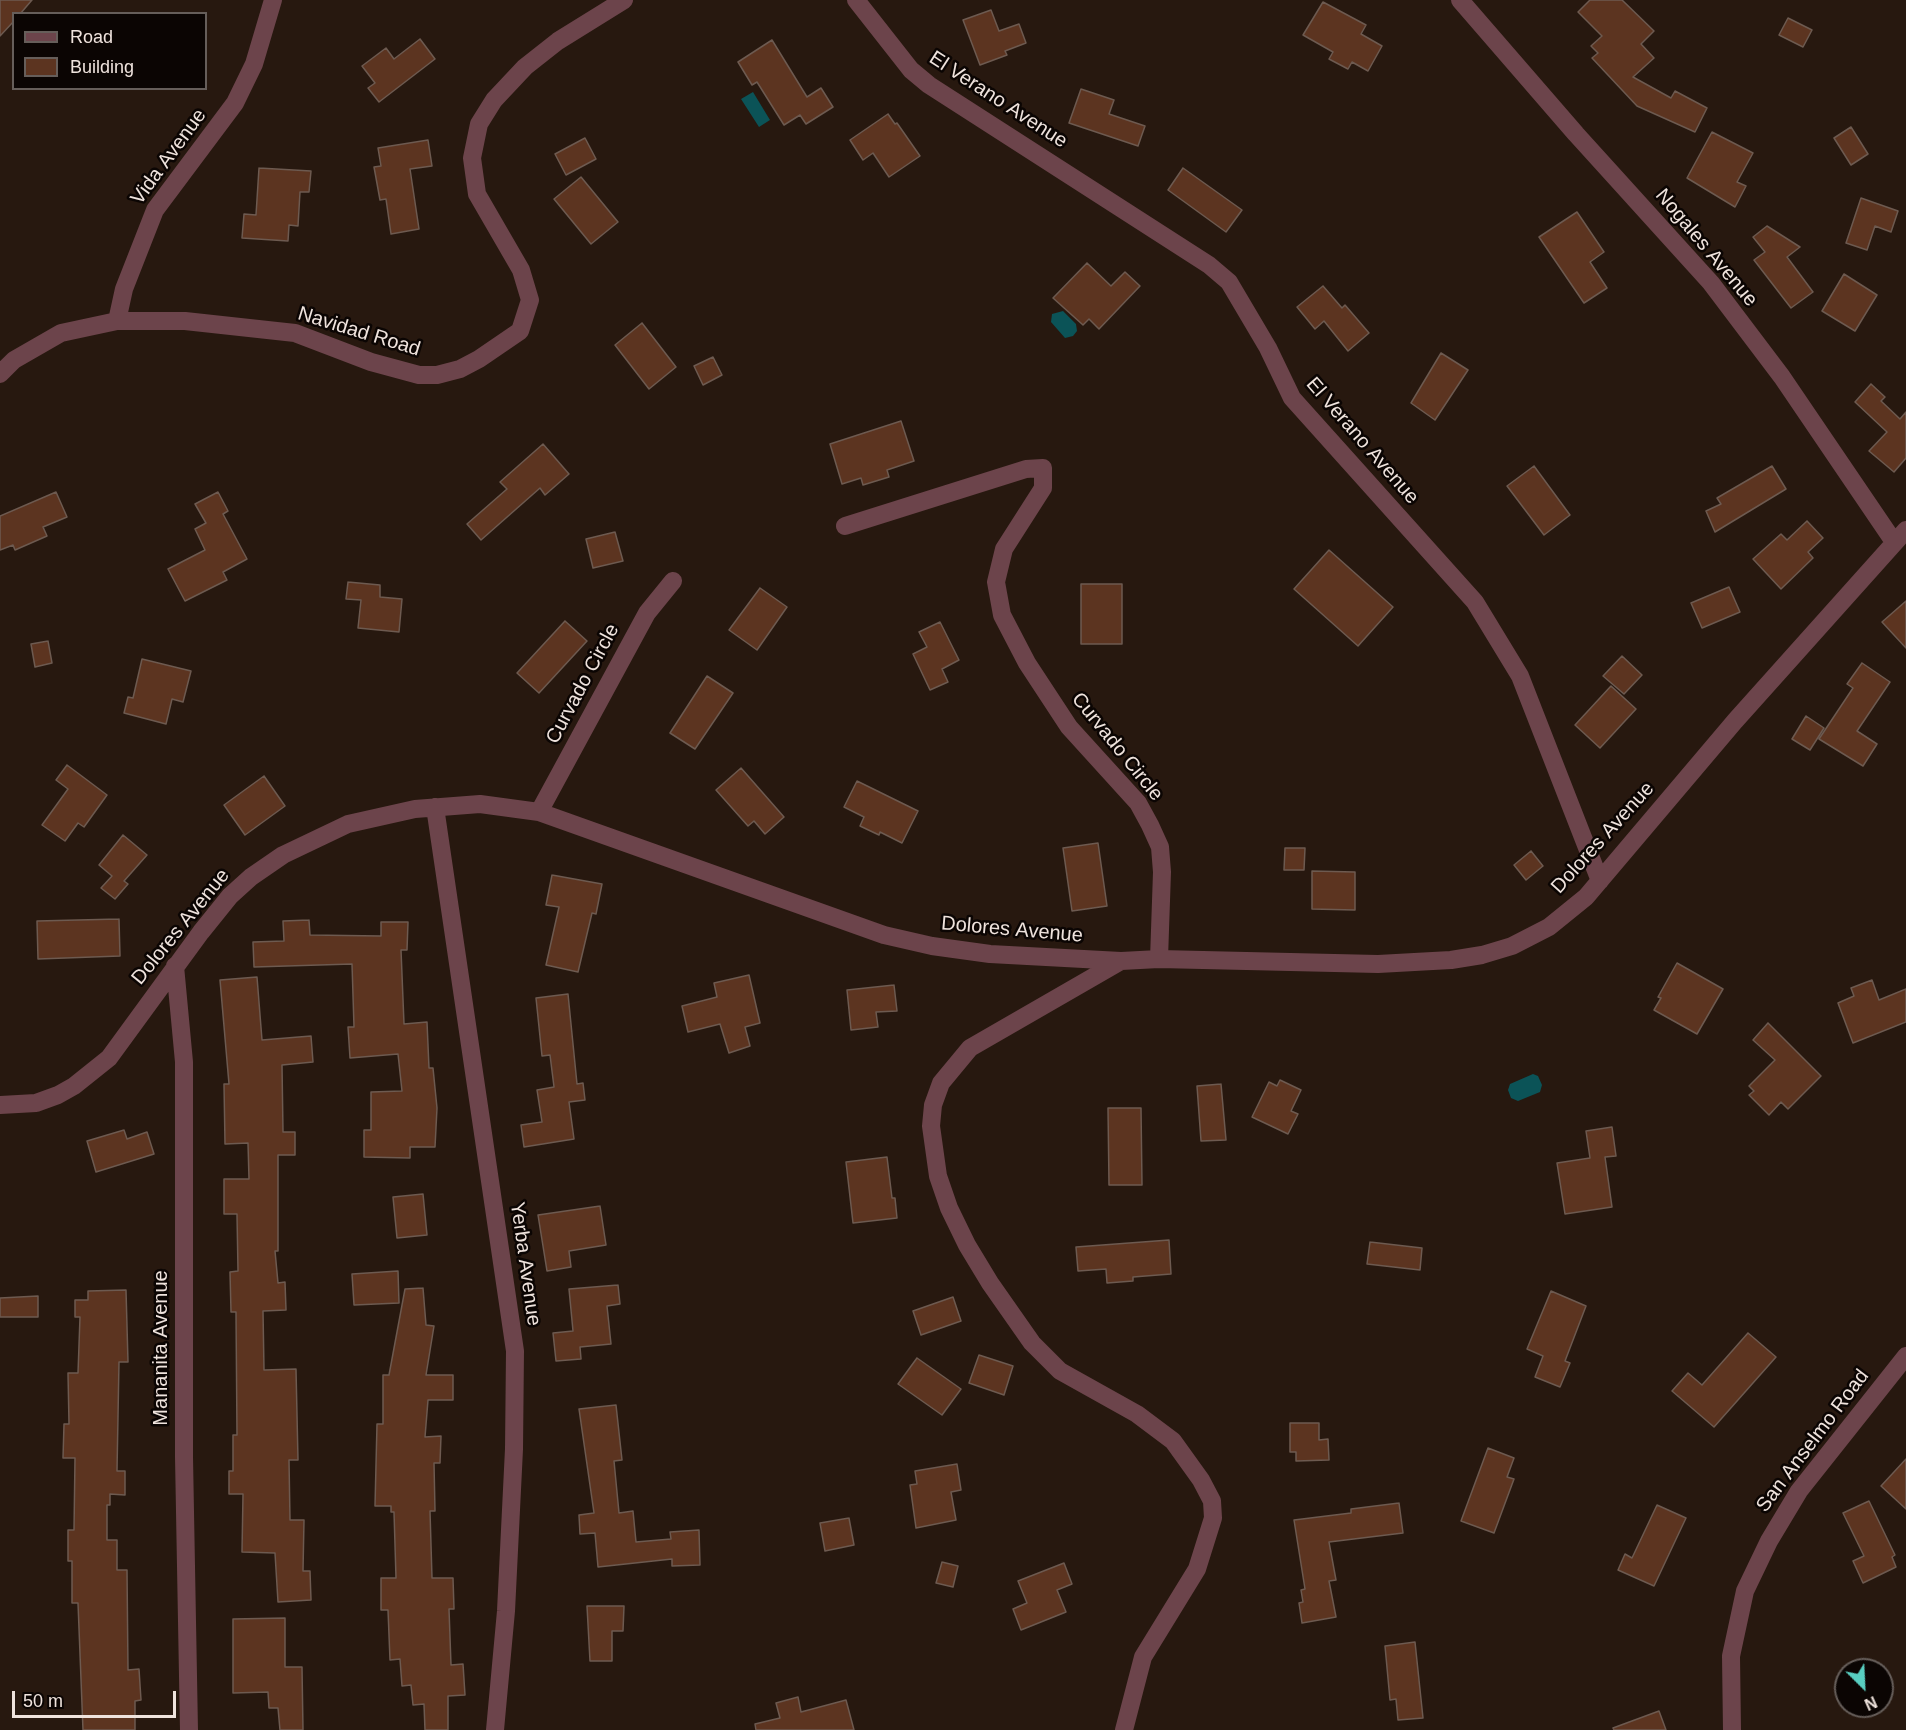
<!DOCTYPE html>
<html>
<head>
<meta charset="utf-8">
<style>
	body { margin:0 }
	#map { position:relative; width:1906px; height:1730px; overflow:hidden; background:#27180f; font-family:Arial,sans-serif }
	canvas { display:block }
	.legend { position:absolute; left:12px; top:12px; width:195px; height:78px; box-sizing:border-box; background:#0b0503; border:2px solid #665e5a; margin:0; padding:8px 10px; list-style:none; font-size:18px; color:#efe3dd }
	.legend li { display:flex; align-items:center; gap:12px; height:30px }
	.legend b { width:30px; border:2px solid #665e5a }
	.north { position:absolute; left:1834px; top:1658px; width:60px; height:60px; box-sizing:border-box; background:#0b0503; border:2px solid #665e5a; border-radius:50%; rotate:156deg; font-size:16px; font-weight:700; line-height:24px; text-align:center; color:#efe3dd }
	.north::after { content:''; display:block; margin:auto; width:21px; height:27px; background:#58cec1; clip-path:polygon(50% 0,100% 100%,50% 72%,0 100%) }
	.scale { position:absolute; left:12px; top:1691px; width:164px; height:27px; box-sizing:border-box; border:3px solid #efe3dd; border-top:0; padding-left:8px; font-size:18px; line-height:21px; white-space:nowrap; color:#efe3dd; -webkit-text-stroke:4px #0b0503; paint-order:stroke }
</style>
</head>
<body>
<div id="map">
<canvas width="1906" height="1730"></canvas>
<ul class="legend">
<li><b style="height:8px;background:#6c444b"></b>Road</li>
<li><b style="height:16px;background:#5c3420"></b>Building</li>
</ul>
<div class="north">N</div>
<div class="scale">50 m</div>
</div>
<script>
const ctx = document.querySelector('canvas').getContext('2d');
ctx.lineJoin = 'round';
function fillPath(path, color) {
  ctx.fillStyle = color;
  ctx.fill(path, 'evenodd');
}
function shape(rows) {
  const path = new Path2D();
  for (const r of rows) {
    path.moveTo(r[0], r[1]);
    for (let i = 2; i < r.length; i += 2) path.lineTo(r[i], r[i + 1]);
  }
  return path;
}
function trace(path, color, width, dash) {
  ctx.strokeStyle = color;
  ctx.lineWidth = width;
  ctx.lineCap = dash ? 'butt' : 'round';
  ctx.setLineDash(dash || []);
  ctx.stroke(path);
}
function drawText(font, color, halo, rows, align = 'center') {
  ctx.font = font + ' Arial,sans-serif';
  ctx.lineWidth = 5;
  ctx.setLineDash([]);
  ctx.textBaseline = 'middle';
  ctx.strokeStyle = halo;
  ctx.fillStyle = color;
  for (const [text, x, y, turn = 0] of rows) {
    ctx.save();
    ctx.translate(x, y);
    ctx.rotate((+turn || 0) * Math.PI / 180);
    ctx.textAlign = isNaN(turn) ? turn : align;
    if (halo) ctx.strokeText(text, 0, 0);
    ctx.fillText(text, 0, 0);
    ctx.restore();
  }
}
const water = shape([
	[753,92,770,120,759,127,741,99],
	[1063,311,1076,324,1077,331,1073,336,1065,338,1051,322,1052,314],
	[1533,1074,1538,1076,1542,1085,1540,1092,1518,1101,1511,1098,1508,1090,1510,1084]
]);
const building = shape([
	[0,0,32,0,20,14,14,14,14,21,0,36,0,0],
	[1590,0,1622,0,1654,31,1641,44,1654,58,1633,77,1671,98,1675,91,1707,108,1695,132,1637,106,1592,58,1598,53,1591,46,1602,36,1578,12,1590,0],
	[1323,2,1366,25,1361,34,1382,46,1368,71,1352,62,1348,69,1329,59,1333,52,1303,35,1323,2],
	[991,10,999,31,1019,24,1026,43,1005,51,1007,55,980,65,963,20,991,10],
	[1788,18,1812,30,1803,47,1779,35,1788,18],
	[420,39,435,59,379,102,368,88,375,83,362,66,386,48,394,59,420,39],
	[772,40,807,97,821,88,833,107,806,124,800,115,784,125,757,82,752,85,738,62,772,40],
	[1081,89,1114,100,1109,114,1145,126,1138,146,1069,123,1081,89],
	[888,114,895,124,897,123,920,156,889,177,873,153,863,160,850,140,888,114],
	[1851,127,1868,154,1851,165,1834,138,1851,127],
	[1712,132,1753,153,1737,182,1746,186,1735,207,1687,178,1712,132],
	[585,138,596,159,566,175,555,154,585,138],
	[428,140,432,166,410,169,419,229,391,234,386,199,380,200,374,167,381,166,378,148,428,140],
	[259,168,311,171,309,192,300,192,298,226,289,225,288,241,242,238,244,214,256,215,259,168],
	[1183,168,1242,210,1226,232,1168,190,1183,168],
	[581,177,618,222,591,244,554,199,581,177],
	[1861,198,1898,211,1891,232,1875,226,1867,250,1846,243,1861,198],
	[1577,212,1604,252,1590,262,1607,288,1584,303,1539,237,1577,212],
	[1767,226,1800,247,1787,257,1813,292,1791,308,1754,260,1765,252,1753,237,1767,226],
	[1087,263,1111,286,1125,272,1140,286,1099,329,1089,319,1083,325,1053,298,1087,263],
	[1844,274,1877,295,1855,331,1822,311,1844,274],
	[1323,286,1342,308,1345,305,1369,333,1348,351,1324,321,1315,329,1297,307,1323,286],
	[642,323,676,367,649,389,615,345,642,323],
	[1441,353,1468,370,1435,420,1411,403,1441,353],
	[713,357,722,375,703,385,694,366,713,357],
	[1871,384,1885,397,1881,401,1900,419,1906,412,1906,458,1894,472,1869,451,1887,432,1855,402,1871,384],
	[901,421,914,461,887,470,889,477,863,485,861,478,842,484,830,444,901,421],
	[543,444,569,474,545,495,540,488,481,540,467,524,507,489,500,482,543,444],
	[1534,466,1570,515,1544,535,1507,486,1534,466],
	[1772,466,1786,489,1715,532,1706,511,1721,504,1717,498,1772,466],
	[56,492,67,517,43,527,47,536,15,550,13,545,0,550,0,516,56,492],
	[218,492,228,511,223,514,247,559,223,572,227,580,185,601,168,569,205,550,195,529,206,523,195,504,218,492],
	[1807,521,1823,538,1808,552,1813,558,1781,589,1753,559,1781,534,1787,540,1807,521],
	[615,532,623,561,593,568,586,539,615,532],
	[1329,550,1393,607,1358,646,1294,589,1329,550],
	[348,582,380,585,380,597,402,599,399,632,358,628,361,600,346,599,348,582],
	[1081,584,1122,584,1122,644,1081,644,1081,584],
	[1729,587,1740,612,1702,628,1691,603,1729,587],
	[760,588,787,607,757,650,729,630,760,588],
	[1906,601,1906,648,1882,622,1906,601],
	[565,621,587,641,539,693,517,673,565,621],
	[940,622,959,660,942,669,948,682,930,690,913,654,927,647,919,632,940,622],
	[48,641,52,663,35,667,31,644,48,641],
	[1622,656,1642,675,1624,694,1603,676,1622,656],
	[142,659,191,671,183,702,172,699,166,724,124,713,128,697,133,698,142,659],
	[1862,663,1890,682,1857,731,1877,744,1863,766,1819,739,1853,688,1847,684,1862,663],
	[707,676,733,693,695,749,670,733,707,676],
	[1611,686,1636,709,1600,748,1575,725,1611,686],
	[1806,716,1824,728,1810,750,1792,739,1806,716],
	[67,765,107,795,84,827,78,823,65,841,42,825,68,789,56,780,67,765],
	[741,768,784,817,765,834,754,821,748,826,716,790,741,768],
	[264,776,285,806,245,835,224,805,264,776],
	[857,781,918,811,902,843,880,832,879,835,860,826,864,817,844,807,857,781],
	[123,835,147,855,124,881,128,884,115,899,101,888,112,876,99,865,123,835],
	[1098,843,1107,906,1072,911,1063,848,1098,843],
	[1285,848,1305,848,1304,870,1284,870,1285,848],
	[1531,851,1543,866,1526,880,1514,865,1531,851],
	[1312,871,1355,872,1355,910,1312,909,1312,871],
	[552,875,602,884,596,914,592,913,578,972,546,965,559,907,546,905,552,875],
	[119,919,120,956,38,959,37,921,119,919],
	[309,920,310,935,381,936,381,922,408,922,407,950,401,950,404,1024,427,1022,429,1068,433,1068,437,1108,435,1147,410,1147,410,1158,364,1157,364,1130,371,1130,371,1092,402,1091,398,1054,350,1058,348,1027,354,1027,352,964,254,967,253,942,284,941,283,921,309,920],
	[1677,963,1723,989,1697,1034,1654,1010,1661,998,1658,997,1677,963],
	[749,975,760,1023,745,1027,750,1046,729,1053,720,1024,688,1032,682,1006,717,997,714,983,749,975],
	[257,977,262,1040,311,1036,313,1062,282,1065,283,1132,295,1132,295,1155,278,1155,278,1251,275,1251,278,1283,285,1282,286,1310,263,1311,264,1370,296,1369,298,1460,289,1460,290,1520,304,1520,303,1571,310,1571,311,1600,278,1602,275,1553,242,1552,243,1494,229,1494,229,1471,233,1471,233,1435,237,1435,236,1312,231,1312,230,1272,238,1271,237,1214,224,1214,224,1179,249,1179,248,1143,225,1144,224,1084,229,1084,220,980,257,977],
	[1872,980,1879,1000,1906,989,1906,1022,1853,1043,1838,1003,1854,996,1851,988,1872,980],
	[894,985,897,1011,876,1012,878,1027,851,1030,847,990,894,985],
	[568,994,577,1084,583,1083,585,1100,569,1102,574,1139,524,1147,521,1125,542,1122,537,1090,554,1087,550,1055,542,1056,536,998,568,994],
	[1768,1023,1821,1076,1788,1109,1781,1102,1769,1115,1749,1095,1754,1091,1749,1086,1775,1060,1753,1040,1768,1023],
	[1280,1080,1301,1090,1291,1111,1298,1114,1288,1134,1252,1117,1269,1082,1277,1086,1280,1080],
	[1221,1084,1226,1140,1201,1141,1197,1086,1221,1084],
	[1108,1108,1141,1108,1142,1185,1109,1185,1108,1108],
	[1612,1127,1616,1156,1605,1157,1612,1207,1565,1214,1557,1163,1590,1158,1586,1131,1612,1127],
	[124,1130,127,1139,147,1132,154,1154,96,1172,87,1141,124,1130],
	[887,1157,892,1198,895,1198,897,1218,853,1223,846,1162,887,1157],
	[423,1194,427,1235,397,1238,393,1197,423,1194],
	[600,1206,606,1245,569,1251,571,1267,547,1271,538,1215,600,1206],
	[1169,1240,1171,1274,1133,1277,1133,1281,1107,1283,1106,1269,1078,1271,1076,1247,1169,1240],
	[1370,1242,1422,1248,1420,1270,1367,1264,1370,1242],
	[398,1271,399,1303,354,1305,352,1274,398,1271],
	[618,1285,620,1304,607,1306,611,1344,580,1347,581,1359,556,1361,553,1333,573,1331,569,1289,618,1285],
	[423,1288,426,1325,434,1326,426,1375,453,1375,453,1400,428,1400,425,1437,441,1436,440,1463,434,1463,435,1511,430,1511,432,1578,453,1578,454,1609,449,1609,451,1665,463,1664,465,1695,448,1696,448,1730,425,1730,424,1704,413,1705,411,1685,402,1686,400,1659,390,1660,388,1610,381,1610,381,1578,396,1578,394,1512,391,1512,391,1506,375,1506,377,1424,383,1424,383,1375,389,1375,405,1289,423,1288],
	[126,1290,128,1362,119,1362,117,1471,125,1471,125,1495,110,1494,110,1505,107,1505,107,1540,117,1540,117,1570,127,1570,128,1670,139,1669,141,1700,135,1701,135,1730,83,1730,78,1603,72,1603,72,1561,68,1561,68,1530,74,1530,75,1458,63,1458,64,1424,69,1424,68,1373,78,1373,80,1317,75,1317,75,1300,88,1300,88,1291,126,1290],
	[1551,1291,1586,1306,1565,1361,1570,1363,1560,1387,1535,1377,1543,1356,1527,1349,1551,1291],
	[38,1296,38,1317,0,1317,0,1298,38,1296],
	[953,1297,961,1321,921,1335,913,1311,953,1297],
	[1748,1333,1776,1357,1714,1427,1672,1391,1688,1373,1702,1385,1748,1333],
	[979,1355,1013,1366,1004,1395,969,1383,979,1355],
	[917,1358,961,1389,942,1415,898,1384,917,1358],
	[616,1405,622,1460,614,1461,619,1513,633,1511,636,1542,671,1539,670,1532,699,1530,700,1565,672,1566,672,1559,598,1567,595,1533,580,1534,579,1515,594,1513,579,1409,616,1405],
	[1290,1423,1319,1423,1319,1440,1328,1439,1329,1460,1296,1461,1296,1452,1290,1452,1290,1423],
	[1488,1448,1514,1458,1507,1477,1514,1479,1494,1533,1461,1521,1488,1448],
	[1906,1459,1906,1509,1881,1486,1906,1459],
	[957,1464,961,1490,951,1492,956,1520,916,1528,910,1485,917,1484,915,1471,957,1464],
	[1869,1501,1895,1555,1892,1557,1896,1567,1863,1583,1853,1561,1864,1556,1843,1513,1869,1501],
	[1399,1503,1403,1533,1329,1542,1336,1580,1329,1581,1336,1617,1302,1623,1299,1603,1303,1602,1301,1590,1305,1589,1294,1520,1351,1513,1351,1509,1399,1503],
	[1657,1505,1686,1518,1654,1586,1618,1570,1625,1554,1632,1558,1657,1505],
	[849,1518,854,1545,825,1551,820,1523,849,1518],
	[942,1562,958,1566,953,1587,936,1583,942,1562],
	[1064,1563,1072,1584,1057,1590,1066,1612,1021,1630,1013,1609,1027,1603,1018,1581,1064,1563],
	[587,1606,624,1606,623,1631,612,1631,612,1661,590,1661,587,1606],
	[285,1618,285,1667,302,1667,303,1730,280,1730,278,1708,269,1708,268,1692,233,1693,233,1619,285,1618],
	[1415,1642,1423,1718,1398,1720,1396,1699,1390,1700,1385,1646,1415,1642],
	[798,1697,801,1712,846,1700,854,1730,756,1730,755,1724,780,1718,776,1703,798,1697],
	[1659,1711,1666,1730,1614,1730,1613,1728,1659,1711]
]);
const minor = shape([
	[856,0,911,70,929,85,1209,265,1229,282,1268,348,1292,398,1475,602,1520,676,1600,881],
	[1460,0,1576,134,1711,283,1782,377,1894,542],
	[117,321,185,321,295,333,371,362,419,375,437,375,460,369,479,359,520,331,530,300,521,270,477,194,472,158,479,124,494,100,525,67,558,41,624,0],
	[0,374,14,360,61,333,117,321,124,289,155,210,235,103,254,64,273,0],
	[845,526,1026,469,1043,468,1043,488,1004,549,996,582,1002,615,1027,663,1069,727,1138,803,1150,825,1160,847,1162,872,1159,959],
	[435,807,515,1351,514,1449,506,1611,495,1730],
	[539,812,647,613,673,581],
	[1121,961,970,1048,941,1083,933,1105,931,1126,938,1176,949,1208,967,1245,990,1283,1032,1343,1060,1371,1137,1414,1173,1441,1201,1480,1212,1501,1213,1518,1197,1569,1143,1657,1124,1730],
	[175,966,184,1062,184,1457,189,1730],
	[0,1105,36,1103,58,1095,74,1086,109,1058,201,932,230,896,251,877,283,855,348,824,415,809,480,804,539,812,884,935,932,946,990,954,1121,961,1159,959,1378,964,1451,960,1482,955,1512,946,1549,927,1586,897,1735,721,1906,530],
	[1732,1730,1731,1656,1745,1591,1769,1541,1799,1491,1906,1356]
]);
const streetNames = [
	["El Verano Avenue",998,100,33],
	["Vida Avenue",169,157,-54],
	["Nogales Avenue",1706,248,50],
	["Navidad Road",359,332,17],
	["El Verano Avenue",1362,441,49],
	["Curvado Circle",583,684,-62],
	["Curvado Circle",1117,747,51],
	["Dolores Avenue",1603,838,-48],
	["Dolores Avenue",181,927,-51],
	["Dolores Avenue",1012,930,5],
	["Yerba Avenue",525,1264,82],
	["Mananita Avenue",161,1348,-90],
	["San Anselmo Road",1813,1441,-53]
];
fillPath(water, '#0b5357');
fillPath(building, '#5c3420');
trace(building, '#6d5a50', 1.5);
trace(minor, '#6c444b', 18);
drawText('20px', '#efe3dd', '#0b0503', streetNames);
</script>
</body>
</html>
